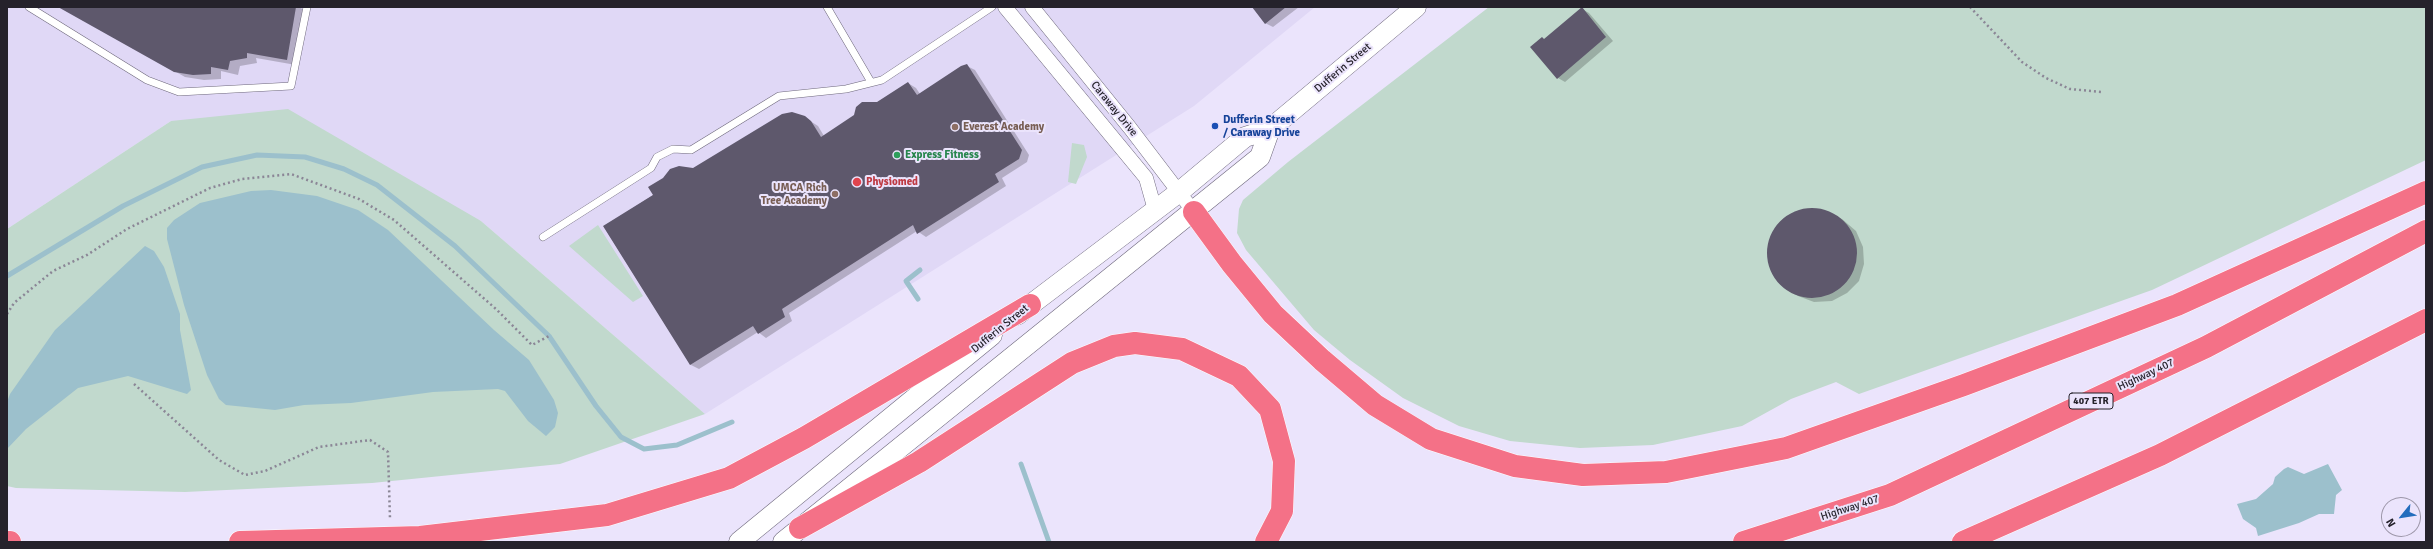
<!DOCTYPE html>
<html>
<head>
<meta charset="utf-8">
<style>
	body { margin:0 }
	#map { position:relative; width:2433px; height:549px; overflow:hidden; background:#ebe4fc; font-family:Signika,sans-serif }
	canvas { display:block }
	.frame { position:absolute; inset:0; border:8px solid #25222b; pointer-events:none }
	.north { position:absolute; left:2381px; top:497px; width:40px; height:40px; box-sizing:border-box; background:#ebe4fc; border:1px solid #9c96a8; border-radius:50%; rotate:240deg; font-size:11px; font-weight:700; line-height:16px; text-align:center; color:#25222b }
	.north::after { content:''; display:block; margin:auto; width:14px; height:18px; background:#236dbd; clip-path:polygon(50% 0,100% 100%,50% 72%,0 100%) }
</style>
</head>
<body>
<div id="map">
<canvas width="2433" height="549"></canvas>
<div class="frame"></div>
<div class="north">N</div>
</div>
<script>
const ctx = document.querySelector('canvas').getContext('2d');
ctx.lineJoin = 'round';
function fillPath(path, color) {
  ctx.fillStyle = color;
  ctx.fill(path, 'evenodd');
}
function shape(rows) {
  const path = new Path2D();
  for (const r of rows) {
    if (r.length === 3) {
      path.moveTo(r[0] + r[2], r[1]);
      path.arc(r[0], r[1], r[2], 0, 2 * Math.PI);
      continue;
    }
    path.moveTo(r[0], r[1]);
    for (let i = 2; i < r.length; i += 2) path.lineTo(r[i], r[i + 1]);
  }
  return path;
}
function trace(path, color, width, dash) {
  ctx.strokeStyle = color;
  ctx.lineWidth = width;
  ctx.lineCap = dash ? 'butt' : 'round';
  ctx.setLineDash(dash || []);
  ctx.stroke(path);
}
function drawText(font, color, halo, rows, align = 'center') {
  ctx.font = font + ' Signika,sans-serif';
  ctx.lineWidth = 4;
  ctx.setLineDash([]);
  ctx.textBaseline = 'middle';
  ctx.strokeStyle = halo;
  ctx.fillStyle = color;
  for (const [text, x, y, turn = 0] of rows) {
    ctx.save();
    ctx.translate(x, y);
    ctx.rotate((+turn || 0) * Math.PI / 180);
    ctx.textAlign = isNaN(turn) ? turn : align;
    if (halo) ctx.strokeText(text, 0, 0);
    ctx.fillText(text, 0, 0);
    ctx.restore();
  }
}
const built = shape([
	[7,7,1315,7,1194,106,705,414,481,221,171,121,7,229]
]);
const green = shape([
	[1489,7,2426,7,2426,160,2152,290,1859,394,1836,382,1791,399,1742,426,1653,445,1580,448,1510,441,1459,426,1403,398,1350,360,1314,330,1246,250,1237,233,1239,209,1243,200,1288,162],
	[288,109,481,221,705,414,560,464,372,483,185,492,16,488,7,486,7,229,171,121],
	[1072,143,1084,145,1087,157,1076,184,1068,182],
	[598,225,643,296,633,302,569,246]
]);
const water = shape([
	[271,190,317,196,358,210,388,230,494,330,529,360,554,400,558,413,555,427,546,436,528,421,505,391,498,389,433,392,351,403,304,405,275,410,226,405,219,399,207,375,184,305,167,239,167,228,174,220,200,203,251,191],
	[145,246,154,251,164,267,180,314,180,330,191,390,187,394,128,376,78,388,26,429,7,449,7,402,10,394,55,330],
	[2328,464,2342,490,2336,495,2334,514,2319,514,2299,523,2258,536,2256,528,2243,519,2237,504,2256,499,2273,484,2275,477,2284,469,2288,467,2304,474]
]);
const shadow = shape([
	[60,7,299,7,306,11,296,65,256,58,257,63,240,66,238,75,221,71,221,79,204,80,185,77],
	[1253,7,1299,7,1273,27,1265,23],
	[1582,9,1589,13,1613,41,1565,82,1558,78],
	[967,66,975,70,1029,155,1027,162,1002,178,1006,186,926,237,917,231,789,313,792,321,766,338,758,332,699,369,691,365,604,227,693,169,804,117,818,126,824,136,908,83,916,88,920,94],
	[1817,209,1842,219,1856,231,1863,247,1864,264,1859,281,1847,293,1832,301,1814,302,1798,296,1780,284,1771,269,1768,251,1772,234,1783,219,1799,211]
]);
const stream = shape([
	[7,276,123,206,202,167,257,155,305,157,344,169,377,185,455,246,549,336,596,406,621,437,644,449,677,445,732,422],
	[918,299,906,281,920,270],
	[1021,464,1049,542]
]);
const building = shape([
	[58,7,296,7,287,60,247,53,247,58,230,61,228,70,211,67,211,74,193,75,174,72],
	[1252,7,1286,7,1265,24],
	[1582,7,1606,37,1557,79,1530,47,1542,37,1544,39],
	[967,64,1022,150,1019,159,995,174,999,182,917,234,913,225,782,309,785,317,758,334,753,326,690,365,603,226,653,195,648,187,663,178,670,169,679,166,693,168,782,114,792,112,805,116,811,121,821,137,854,115,856,107,862,102,877,102,908,82,917,95,961,66],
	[1812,253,45]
]);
const path = shape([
	[1970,7,2022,62,2046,78,2070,89,2101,92],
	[7,314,14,303,53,271,87,255,127,229,210,188,242,179,291,174,359,199,394,220,496,309,532,345,549,336],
	[134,384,219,460,245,475,265,471,319,447,370,440,388,452,390,519]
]);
const lane = shape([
	[29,7,147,80,179,92,291,86,307,7],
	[827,7,871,82],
	[543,237,651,168,657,157,673,149,691,150,779,96,846,89,882,80,992,7]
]);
const street = shape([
	[1005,7,1146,178,1155,210],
	[1032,7,1130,128,1194,212]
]);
const secondary = shape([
	[1017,315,1178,193,1245,137,1270,129,1416,7],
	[739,542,992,335],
	[783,542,1260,157,1270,129]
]);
const highway = shape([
	[1194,212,1232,264,1273,314,1322,360,1375,405,1431,439,1515,466,1583,475,1666,472,1786,448,1964,385,2177,305,2426,192],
	[800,528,919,462,1072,363,1114,346,1135,343,1182,349,1239,376,1270,409,1284,461,1282,511,1266,542],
	[7,542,10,542],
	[240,542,420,537,607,515,729,478,804,438,1030,305],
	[1744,542,1890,495,2206,347,2426,231],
	[1963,542,2160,455,2426,320]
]);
const markers = [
	[1215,126,4,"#1a4fb4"],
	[955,127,4,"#8d6e63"],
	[897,155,4,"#2e9e5b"],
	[857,182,5,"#e0444e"],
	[835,194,4,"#8d6e63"]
];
const shields = [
	[2091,401,44]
];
const shieldNames = [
	["407 ETR",2091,401]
];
const streetNames = [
	["Dufferin Street",1343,68,-40],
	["Caraway Drive",1114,109,51],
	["Dufferin Street",1000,329,-39],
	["Highway 407",2146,375,-25],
	["Highway 407",1850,508,-18]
];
const transitNames = [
	["Dufferin Street",1223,120],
	["/ Caraway Drive",1223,133]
];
const educationNames = [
	["Everest Academy",963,127],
	["UMCA Rich",827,188,"right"],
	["Tree Academy",827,201,"right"]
];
const leisureNames = [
	["Express Fitness",905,155]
];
const healthNames = [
	["Physiomed",866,182]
];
fillPath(built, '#e0d8f6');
fillPath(green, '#c1d9cd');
fillPath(water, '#9cc0cc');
fillPath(shadow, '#0003');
trace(stream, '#9cc0cc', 5);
fillPath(building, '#5e586c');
trace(lane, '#6e687c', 8);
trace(street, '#6e687c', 15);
trace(secondary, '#6e687c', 21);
trace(highway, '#fff', 23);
trace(path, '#8b8696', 2.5, [2, 3]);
trace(lane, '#fff', 7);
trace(street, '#fff', 14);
trace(secondary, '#fff', 20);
trace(highway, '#f47187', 22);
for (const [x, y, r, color] of markers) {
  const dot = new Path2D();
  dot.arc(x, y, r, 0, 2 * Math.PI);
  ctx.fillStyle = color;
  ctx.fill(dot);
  trace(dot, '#ebe4fc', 1.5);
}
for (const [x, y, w] of shields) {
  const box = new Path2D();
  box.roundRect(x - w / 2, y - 8, w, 16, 3);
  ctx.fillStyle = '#ebe4fc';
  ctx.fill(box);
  trace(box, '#25222b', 1);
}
drawText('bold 10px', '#25222b', null, shieldNames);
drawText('11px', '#25222b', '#ebe4fc', streetNames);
drawText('bold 11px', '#164399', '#ebe4fc', transitNames, 'left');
drawText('bold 11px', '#785e54', '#ebe4fc', educationNames, 'left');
drawText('bold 11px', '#27864d', '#ebe4fc', leisureNames, 'left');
drawText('bold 11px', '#be3a42', '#ebe4fc', healthNames, 'left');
</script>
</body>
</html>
